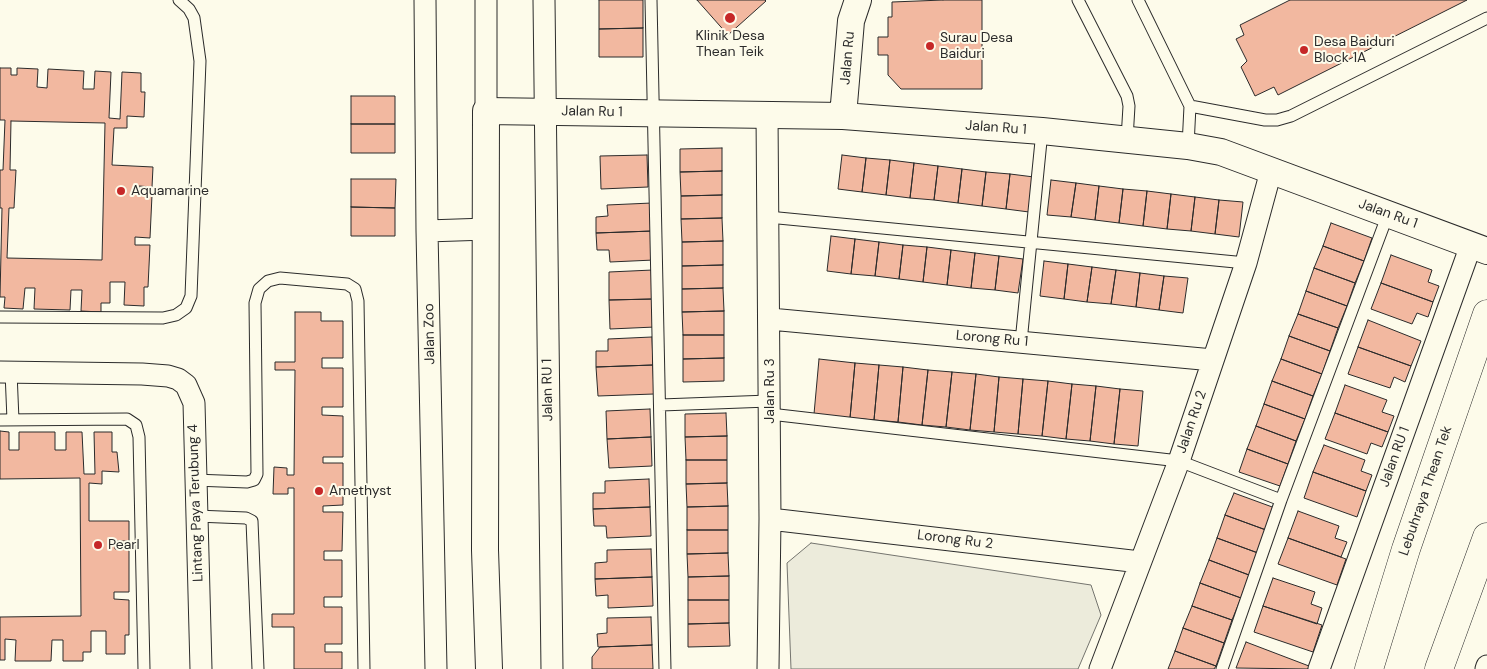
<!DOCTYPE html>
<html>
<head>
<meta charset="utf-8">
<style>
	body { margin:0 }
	canvas { display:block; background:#fdfbea }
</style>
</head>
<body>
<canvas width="1487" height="669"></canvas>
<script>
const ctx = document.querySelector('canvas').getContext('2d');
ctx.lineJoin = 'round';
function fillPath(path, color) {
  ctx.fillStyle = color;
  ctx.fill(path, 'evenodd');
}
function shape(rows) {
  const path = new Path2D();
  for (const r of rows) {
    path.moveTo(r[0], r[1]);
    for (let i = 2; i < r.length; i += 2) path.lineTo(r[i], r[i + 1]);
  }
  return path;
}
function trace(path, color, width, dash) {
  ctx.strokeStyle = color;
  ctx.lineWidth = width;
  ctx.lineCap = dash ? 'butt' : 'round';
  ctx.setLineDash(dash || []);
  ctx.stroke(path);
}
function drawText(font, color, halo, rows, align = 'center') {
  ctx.font = font + ' "DM Sans",sans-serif';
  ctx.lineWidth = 4;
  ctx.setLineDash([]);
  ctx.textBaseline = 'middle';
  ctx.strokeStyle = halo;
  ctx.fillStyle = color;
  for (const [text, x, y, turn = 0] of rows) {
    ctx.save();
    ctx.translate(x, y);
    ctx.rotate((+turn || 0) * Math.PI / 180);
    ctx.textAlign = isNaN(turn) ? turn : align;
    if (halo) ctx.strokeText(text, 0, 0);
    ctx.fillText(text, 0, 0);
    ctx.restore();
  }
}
const green = shape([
	[811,543,1091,585,1101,615,1078,669,791,669,787,563,811,543]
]);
const building = shape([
	[599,0,643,0,643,28,599,29,599,0],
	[697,0,765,0,766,1,728,35,697,0],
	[943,0,982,0,982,89,901,89,888,75,888,55,878,55,878,37,888,37,888,17,892,17,892,2,943,0],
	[1290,0,1467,0,1278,95,1274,87,1255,96,1241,67,1247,61,1236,39,1244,35,1240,25,1290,0],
	[643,28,643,57,599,57,599,29,643,28],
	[0,68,11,68,11,75,17,75,17,68,38,69,37,87,47,88,48,69,84,71,83,89,94,89,95,71,111,72,109,118,120,119,122,72,141,73,141,92,145,92,144,117,127,116,127,128,114,128,112,165,153,167,152,187,139,186,138,194,152,195,150,238,135,237,135,245,150,245,148,287,144,287,144,306,124,305,125,282,110,282,110,303,101,303,101,312,81,311,82,290,71,290,70,310,34,309,35,288,25,288,23,309,4,308,5,297,0,297,2,208,0,208,0,170,3,170,5,120,0,120,0,68],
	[11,121,105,123,102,260,7,258,9,208,14,208,16,170,10,170,11,121],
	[351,96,395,96,395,124,351,124,351,96],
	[351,124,395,124,395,153,351,153,351,124],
	[722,148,722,171,680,172,680,149,722,148],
	[647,155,648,187,601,189,600,156,647,155],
	[842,155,866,158,862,192,838,189,842,155],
	[866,158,890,160,886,195,862,192,866,158],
	[890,160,914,163,910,198,886,195,890,160],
	[914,163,938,166,934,200,910,198,914,163],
	[938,166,962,169,958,203,934,200,938,166],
	[962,169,986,172,982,206,958,203,962,169],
	[722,171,722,195,681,196,680,172,722,171],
	[986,172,1010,174,1006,209,982,206,986,172],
	[1010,174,1034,177,1029,212,1006,209,1010,174],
	[351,179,396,179,395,208,351,207,351,179],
	[1051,180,1076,183,1071,217,1047,215,1051,180],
	[1076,183,1099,186,1095,220,1071,217,1076,183],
	[1099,186,1123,189,1119,223,1095,220,1099,186],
	[1123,189,1147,191,1143,226,1119,223,1123,189],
	[1147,191,1171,194,1167,229,1143,226,1147,191],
	[1171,194,1195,197,1191,231,1167,229,1171,194],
	[722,195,722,218,681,219,681,196,722,195],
	[1195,197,1219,200,1215,234,1191,231,1195,197],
	[1219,200,1243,202,1239,237,1215,234,1219,200],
	[652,203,653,231,596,233,596,217,608,216,607,205,652,203],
	[351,207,395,208,395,236,351,236,351,207],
	[722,218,723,241,682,242,681,219,722,218],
	[1331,223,1372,238,1364,261,1323,246,1331,223],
	[653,231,654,260,610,262,609,250,597,250,596,233,653,231],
	[831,236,855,239,851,274,827,271,831,236],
	[855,239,879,242,875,276,851,274,855,239],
	[723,241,723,265,682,266,682,242,723,241],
	[879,242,903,245,899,279,875,276,879,242],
	[903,245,927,247,923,282,899,279,903,245],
	[1323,246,1364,261,1355,283,1314,268,1323,246],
	[927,247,951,250,947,285,923,282,927,247],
	[951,250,975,253,971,288,947,285,951,250],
	[975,253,999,256,995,290,971,288,975,253],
	[1391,255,1432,270,1428,282,1439,286,1433,302,1381,283,1391,255],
	[999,256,1023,259,1018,293,995,290,999,256],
	[1044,261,1068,264,1064,299,1040,296,1044,261],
	[1068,264,1092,267,1087,302,1064,299,1068,264],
	[723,265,723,288,682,289,682,266,723,265],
	[1092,267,1116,270,1111,304,1087,302,1092,267],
	[1314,268,1355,283,1347,306,1306,291,1314,268],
	[653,270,653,299,609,300,609,272,653,270],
	[1116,270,1140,273,1136,307,1111,304,1116,270],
	[1140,273,1164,276,1159,310,1136,307,1140,273],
	[1164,276,1188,278,1183,313,1159,310,1164,276],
	[1381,283,1433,302,1428,317,1417,313,1412,324,1371,309,1381,283],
	[723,288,724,311,682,312,682,289,723,288],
	[1306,291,1347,306,1338,328,1298,314,1306,291],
	[653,299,655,327,610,329,609,300,653,299],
	[724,311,724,335,683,335,682,312,724,311],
	[295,312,321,312,321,321,343,321,343,358,322,358,322,368,343,368,343,407,322,407,322,415,343,416,343,457,323,457,323,463,343,463,343,505,323,506,323,512,343,512,342,551,324,551,324,560,342,560,342,597,324,597,324,607,342,607,342,644,325,644,325,652,342,652,342,669,294,669,294,627,272,627,272,614,294,614,294,488,288,488,288,494,273,494,274,467,287,468,287,475,294,475,295,370,275,370,275,362,295,362,295,312],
	[1298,314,1338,328,1330,351,1289,336,1298,314],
	[1368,320,1421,341,1411,366,1358,347,1368,320],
	[683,335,724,335,724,358,683,359,683,335],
	[1289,336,1330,351,1322,374,1281,359,1289,336],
	[652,337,653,365,596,367,596,351,608,351,608,339,652,337],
	[1358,347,1411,366,1405,382,1394,377,1390,388,1348,374,1358,347],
	[724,358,724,381,683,382,683,359,724,358],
	[819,359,855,363,850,418,814,414,819,359],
	[1281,359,1322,374,1313,396,1272,381,1281,359],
	[855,363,879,365,874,420,850,418,855,363],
	[653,365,654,394,598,396,596,367,653,365],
	[879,365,903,367,898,422,874,420,879,365],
	[903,367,928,370,922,425,898,422,903,367],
	[928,370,952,372,946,427,922,425,928,370],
	[952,372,976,374,970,430,946,427,952,372],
	[976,374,999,377,994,432,970,430,976,374],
	[999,377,1023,379,1018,434,994,432,999,377],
	[1023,379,1048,381,1042,436,1018,434,1023,379],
	[1048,381,1072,384,1066,439,1042,436,1048,381],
	[1272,381,1313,396,1305,419,1264,404,1272,381],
	[1072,384,1096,386,1090,441,1066,439,1072,384],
	[1345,385,1387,400,1382,412,1394,416,1388,432,1335,413,1345,385],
	[1096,386,1120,389,1114,444,1090,441,1096,386],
	[1120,389,1143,391,1138,446,1114,444,1120,389],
	[1264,404,1305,419,1296,441,1256,426,1264,404],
	[650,409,651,437,607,439,606,411,650,409],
	[726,413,727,436,685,437,685,414,726,413],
	[1335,413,1388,432,1382,447,1371,443,1367,454,1325,439,1335,413],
	[1256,426,1296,441,1288,464,1247,449,1256,426],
	[0,431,9,432,9,450,19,450,19,432,55,432,55,450,66,450,66,432,82,432,84,474,95,474,94,432,112,432,112,452,117,452,119,472,102,471,102,484,89,483,89,521,129,521,129,541,115,541,115,549,129,549,129,592,114,592,114,599,129,600,129,635,125,635,125,654,106,654,106,631,91,631,91,652,83,652,83,661,63,661,63,640,52,640,51,661,15,661,16,640,5,639,5,660,0,660,0,617,81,616,80,478,0,479,0,431],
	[727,436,727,460,686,460,685,437,727,436],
	[651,437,652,466,609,468,607,439,651,437],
	[1324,445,1365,460,1361,471,1372,475,1366,491,1313,472,1324,445],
	[1247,449,1288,464,1280,486,1239,472,1247,449],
	[686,460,727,460,727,483,686,484,686,460],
	[1313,472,1366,491,1357,517,1304,498,1313,472],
	[649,479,650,507,593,509,593,493,605,493,605,481,649,479],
	[727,483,728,506,687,507,686,484,727,483],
	[1234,493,1275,508,1266,530,1225,515,1234,493],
	[728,506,728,530,687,530,687,507,728,506],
	[650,507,651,536,607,538,606,526,594,526,593,509,650,507],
	[1298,511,1339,526,1335,538,1347,542,1341,557,1288,538,1298,511],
	[1225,515,1266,530,1258,553,1217,538,1225,515],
	[687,530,728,530,728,553,687,554,687,530],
	[1217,538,1258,553,1249,575,1209,560,1217,538],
	[1288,538,1346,559,1337,585,1278,564,1288,538],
	[651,549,652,577,595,579,595,563,607,562,607,550,651,549],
	[728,553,729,576,688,577,687,554,728,553],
	[1209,560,1249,575,1241,598,1200,583,1209,560],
	[729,576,729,600,688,600,688,577,729,576],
	[652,577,653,606,608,608,608,595,596,596,595,579,652,577],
	[1273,578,1315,592,1311,604,1322,608,1317,624,1263,606,1273,578],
	[1200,583,1241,598,1232,620,1192,606,1200,583],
	[688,600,729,600,729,623,688,624,688,600],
	[1192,606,1232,620,1224,643,1183,628,1192,606],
	[1263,606,1322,625,1313,652,1254,632,1263,606],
	[651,617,652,645,598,647,597,634,607,633,607,618,651,617],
	[729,623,730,646,688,647,688,624,729,623],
	[1183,628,1224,643,1216,666,1175,651,1183,628],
	[1246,642,1309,666,1308,669,1236,668,1246,642],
	[652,645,653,669,592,669,592,657,600,647,652,645],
	[1175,651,1216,666,1214,669,1168,669,1175,651]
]);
const service = shape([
	[651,0,665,669],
	[1078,0,1127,96,1129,106,1127,139],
	[1138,0,1190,106,1188,146],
	[1190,106,1265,120,1277,120,1291,116,1487,18],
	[768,217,1246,263],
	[0,317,163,318,176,315,186,308,191,296,200,61,194,18,189,9,179,0],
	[1021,342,1042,131],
	[11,372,13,420],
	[661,405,769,401],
	[770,414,1179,461,1281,500],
	[0,420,127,419,136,425,139,437,144,669],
	[194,480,247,482,254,480,257,474,255,303,259,289,268,281,280,278,347,284,355,289,358,301,364,669],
	[196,516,246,518,252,521,258,669],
	[1222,669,1281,500,1388,214]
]);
const minor = shape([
	[425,0,427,231,436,669],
	[486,0,486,111],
	[544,0,552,669],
	[767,114,770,519,768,669],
	[427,231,487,229],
	[770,319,1213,360],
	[0,372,142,374,168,376,178,379,186,385,194,403,201,669],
	[770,519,1140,562],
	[1100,669,1179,461,1246,263,1271,171],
	[1319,669,1471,245],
	[1486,669,1487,666]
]);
const tertiary = shape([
	[843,116,851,21,858,0],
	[489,669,485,550,486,111,843,116,1042,131,1188,146,1221,152,1487,251]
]);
const primary = shape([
	[1369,669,1406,549,1487,314],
	[1439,669,1487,537]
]);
const markers = [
	[730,18,6,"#c62828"],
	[930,46,5,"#c62828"],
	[1304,50,5,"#c62828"],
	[121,191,5,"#c62828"],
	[319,491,5,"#c62828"],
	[98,545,5,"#c62828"]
];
const poiNames = [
	["Klinik Desa",730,36,"center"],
	["Thean Teik",730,52,"center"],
	["Surau Desa",940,38],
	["Baiduri",940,54],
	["Desa Baiduri",1314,42],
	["Block 1A",1314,58],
	["Aquamarine",131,191],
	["Amethyst",329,491],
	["Pearl",108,545]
];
const streetNames = [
	["Jalan Ru",848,58,-85],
	["Jalan Ru 1",592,112,1],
	["Jalan Ru 1",996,128,4],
	["Jalan Ru 1",1388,214,20],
	["Jalan Zoo",430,334,-91],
	["Lorong Ru 1",992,339,5],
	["Jalan RU 1",548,390,-91],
	["Jalan Ru 3",770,391,-90],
	["Jalan Ru 2",1192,422,-71],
	["Jalan RU 1",1395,457,-70],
	["Lebuhraya Thean Tek",1426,491,-71],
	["Lintang Paya Terubung 4",196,503,-92],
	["Lorong Ru 2",955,540,7]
];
fillPath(green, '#ecebdb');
trace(green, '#74746e', 1);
fillPath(building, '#f2b8a0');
trace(building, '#2b2b2b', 1);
trace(service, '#2b2b2b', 13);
trace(minor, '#2b2b2b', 23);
trace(tertiary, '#2b2b2b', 28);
trace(primary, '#2b2b2b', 29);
trace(service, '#fdfbea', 11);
trace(minor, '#fdfbea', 21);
trace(tertiary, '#fdfbea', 26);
trace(primary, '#fdfbea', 28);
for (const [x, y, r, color] of markers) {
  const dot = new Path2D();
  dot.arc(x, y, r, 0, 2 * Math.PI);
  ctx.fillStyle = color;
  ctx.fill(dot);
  trace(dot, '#fdfbea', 2);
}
drawText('14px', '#2b2b2b', '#fdfbea', poiNames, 'left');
drawText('14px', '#2b2b2b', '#fdfbea', streetNames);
</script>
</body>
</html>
